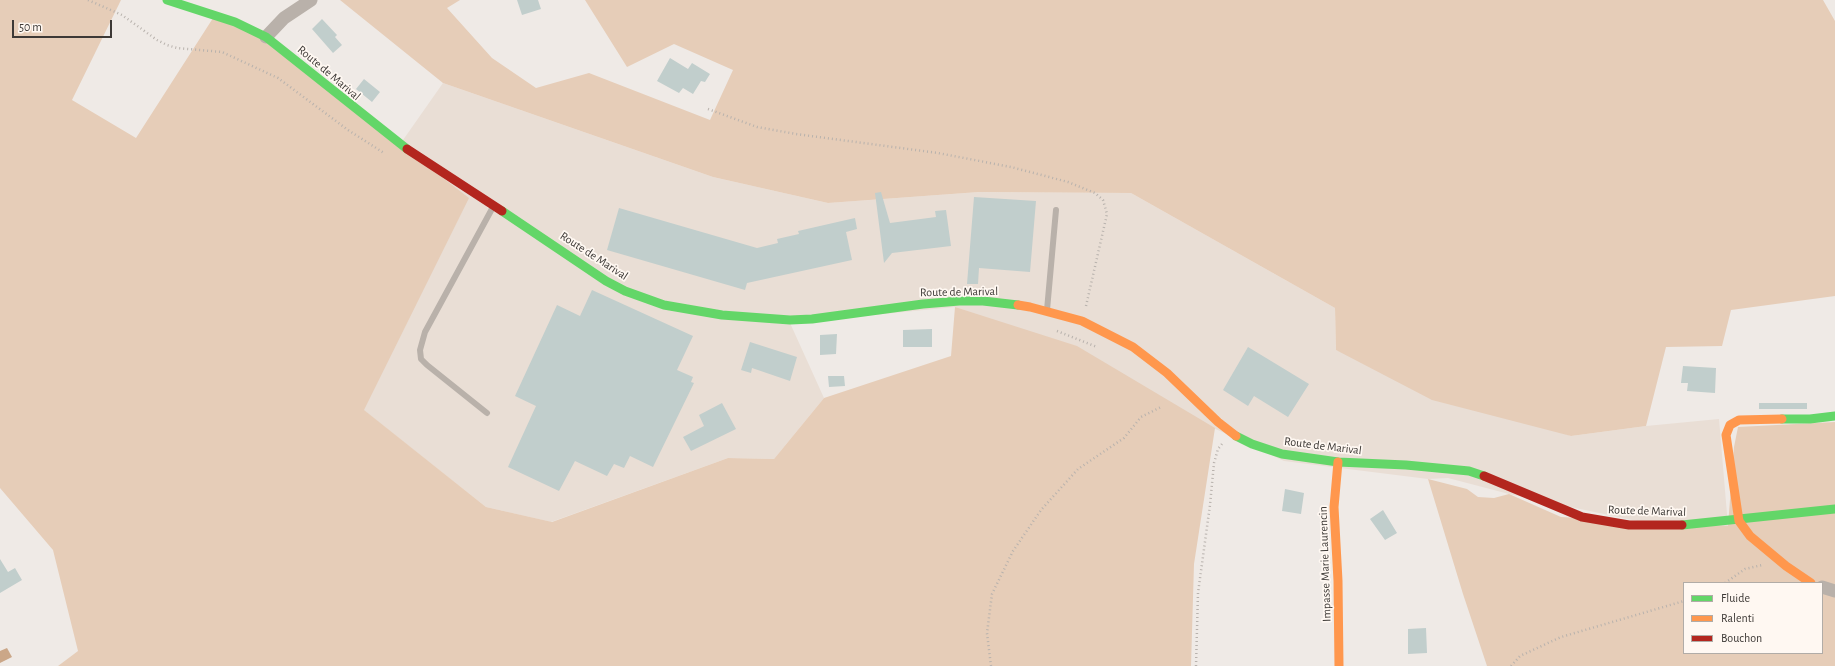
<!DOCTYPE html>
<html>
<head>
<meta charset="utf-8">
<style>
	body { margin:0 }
	#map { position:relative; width:1835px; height:666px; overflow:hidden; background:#efeae6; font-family:"Alegreya Sans",sans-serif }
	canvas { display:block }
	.legend { position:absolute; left:1683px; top:582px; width:140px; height:72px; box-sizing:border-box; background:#fff8f2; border:1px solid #b1aca7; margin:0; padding:5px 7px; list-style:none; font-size:12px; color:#3d3936 }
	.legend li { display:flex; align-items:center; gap:8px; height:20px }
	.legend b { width:20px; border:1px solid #b1aca7 }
	.scale { position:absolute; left:12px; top:20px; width:100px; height:18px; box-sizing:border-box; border:2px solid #3d3936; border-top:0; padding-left:5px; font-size:12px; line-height:14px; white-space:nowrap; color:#3d3936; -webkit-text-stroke:3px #fff8f2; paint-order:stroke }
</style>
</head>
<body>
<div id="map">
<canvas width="1835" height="666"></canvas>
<ul class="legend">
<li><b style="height:5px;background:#63d668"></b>Fluide</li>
<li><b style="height:5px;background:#ff974d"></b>Ralenti</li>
<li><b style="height:5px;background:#b3261e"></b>Bouchon</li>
</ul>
<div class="scale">50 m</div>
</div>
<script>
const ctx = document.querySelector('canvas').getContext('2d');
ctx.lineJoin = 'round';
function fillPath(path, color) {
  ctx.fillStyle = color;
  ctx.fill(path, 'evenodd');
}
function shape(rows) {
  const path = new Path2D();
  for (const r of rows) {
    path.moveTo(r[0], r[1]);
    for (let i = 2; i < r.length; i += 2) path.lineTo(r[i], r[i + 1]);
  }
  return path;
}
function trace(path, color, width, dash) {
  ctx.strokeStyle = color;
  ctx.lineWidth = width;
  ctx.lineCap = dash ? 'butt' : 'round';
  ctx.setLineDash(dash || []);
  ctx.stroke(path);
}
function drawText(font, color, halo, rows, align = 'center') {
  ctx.font = font + ' "Alegreya Sans",sans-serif';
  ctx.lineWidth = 3.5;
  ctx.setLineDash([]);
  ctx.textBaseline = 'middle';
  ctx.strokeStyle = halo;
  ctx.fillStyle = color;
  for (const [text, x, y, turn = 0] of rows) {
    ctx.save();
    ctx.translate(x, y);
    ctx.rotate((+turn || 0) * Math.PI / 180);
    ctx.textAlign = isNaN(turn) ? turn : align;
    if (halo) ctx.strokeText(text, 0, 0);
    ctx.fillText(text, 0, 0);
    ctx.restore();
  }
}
const built = shape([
	[443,83,713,177,828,203,979,192,1131,193,1335,308,1336,350,1571,436,1646,426,1719,419,1728,526,1680,530,1509,494,1448,478,1428,479,1284,461,955,307,790,323,824,398,774,459,728,458,551,522,486,507,363,410,468,198,396,150]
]);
const green = shape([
	[0,0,121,0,72,100,136,138,215,15,238,21,469,198,364,410,486,507,552,522,728,458,774,459,824,398,951,356,955,307,1077,346,1215,428,1194,564,1191,666,58,666,78,651,53,550,0,488],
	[340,0,460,0,447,8,492,58,536,88,589,73,710,120,733,70,674,44,627,67,585,0,1823,0,1835,21,1835,296,1731,310,1722,346,1666,347,1646,426,1571,436,1432,400,1336,350,1335,308,1131,193,979,192,828,203,713,177,443,83],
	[1835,422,1835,666,1487,666,1463,594,1428,479,1467,489,1478,497,1494,498,1509,494,1561,517,1728,526,1734,447,1738,427],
	[1684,583,1822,583,1822,653,1684,653]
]);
const water = shape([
	[7,648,12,657,0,663,0,651]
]);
const building = shape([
	[517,0,538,0,541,9,522,15],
	[322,19,337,35,335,37,342,45,333,53,312,29],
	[670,58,688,69,692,63,710,74,705,82,701,81,693,94,683,88,679,93,657,81],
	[364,79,380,92,372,102,356,89],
	[881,192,890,223,936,217,935,211,946,210,951,246,892,253,884,263,875,193],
	[974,197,1036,201,1030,272,979,268,978,284,967,284],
	[619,208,757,248,778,243,777,239,799,234,798,231,855,218,857,229,846,232,852,260,747,283,745,290,607,250],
	[592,290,693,336,677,370,693,377,691,382,694,383,653,467,630,456,624,468,614,464,607,476,575,461,559,491,508,467,536,406,515,396,557,305,580,316],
	[932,329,932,347,903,347,903,330],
	[837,334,836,354,820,355,820,335],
	[750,342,797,357,790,381,752,368,751,373,741,370],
	[1248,347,1309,384,1288,417,1254,396,1248,406,1223,390],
	[1683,366,1716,368,1715,393,1687,391,1688,383,1681,383],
	[828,376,844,376,845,386,829,387],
	[722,403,736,429,691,451,683,437,704,426,699,415],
	[1759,403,1807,403,1807,409,1759,409],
	[1285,489,1304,493,1301,514,1282,511],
	[1383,510,1397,533,1385,540,1370,519],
	[0,559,8,572,15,568,22,580,0,593],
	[1426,628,1427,653,1408,654,1408,629]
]);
const path = shape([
	[88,0,122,15,157,40,167,45,177,48,222,52,278,78,348,130,384,153],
	[708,109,757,127,796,134,938,153,1011,167,1068,182,1095,193,1103,200,1107,214,1086,306],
	[1057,331,1097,347],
	[1725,583,1745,569,1762,565],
	[991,666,987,633,992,594,1013,551,1041,510,1078,469,1124,438,1141,417,1161,407],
	[1196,666,1198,593,1210,505,1214,463,1218,449,1222,444],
	[1511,666,1520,656,1561,637,1684,601]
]);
const lane = shape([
	[1047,310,1056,210],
	[487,413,427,365,421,359,420,350,425,332,493,207]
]);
const street = shape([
	[266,37,284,18,311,0],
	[1822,587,1835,591]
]);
const fast = shape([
	[167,0,235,22,266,37,407,149],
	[502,211,606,281,625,291,664,305,722,315,790,320,812,319,923,304,959,301,983,301,1018,305],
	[1782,419,1810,419,1835,416],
	[1236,436,1252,444,1282,454,1338,462,1406,465,1469,471,1484,476],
	[1682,525,1835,509]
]);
const slow = shape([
	[1018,305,1030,307,1082,321,1133,347,1167,373,1218,422,1236,436],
	[1782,419,1739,420,1730,425,1726,435,1739,521,1750,536,1786,566,1811,583],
	[1338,462,1334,507,1338,581,1339,666]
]);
const jam = shape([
	[407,149,502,211],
	[1484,476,1582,517,1629,525,1682,525]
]);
const streetNames = [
	["Route de Marival",329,73,40],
	["Route de Marival",594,256,33],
	["Route de Marival",959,292,-1],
	["Route de Marival",1323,446,7],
	["Route de Marival",1647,511,2],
	["Impasse Marie Laurencin",1325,564,-92]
];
fillPath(built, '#e9ded5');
fillPath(green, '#e6cdb8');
fillPath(water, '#cba788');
fillPath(building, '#c1cecc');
trace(path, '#b8b2ad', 2.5, [1, 3]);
trace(lane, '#b9b1aa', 6);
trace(street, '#b9b1aa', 13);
trace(fast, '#63d668', 9);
trace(slow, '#ff974d', 9);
trace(jam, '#b3261e', 9);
drawText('12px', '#3d3936', '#fff8f2', streetNames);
</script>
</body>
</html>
